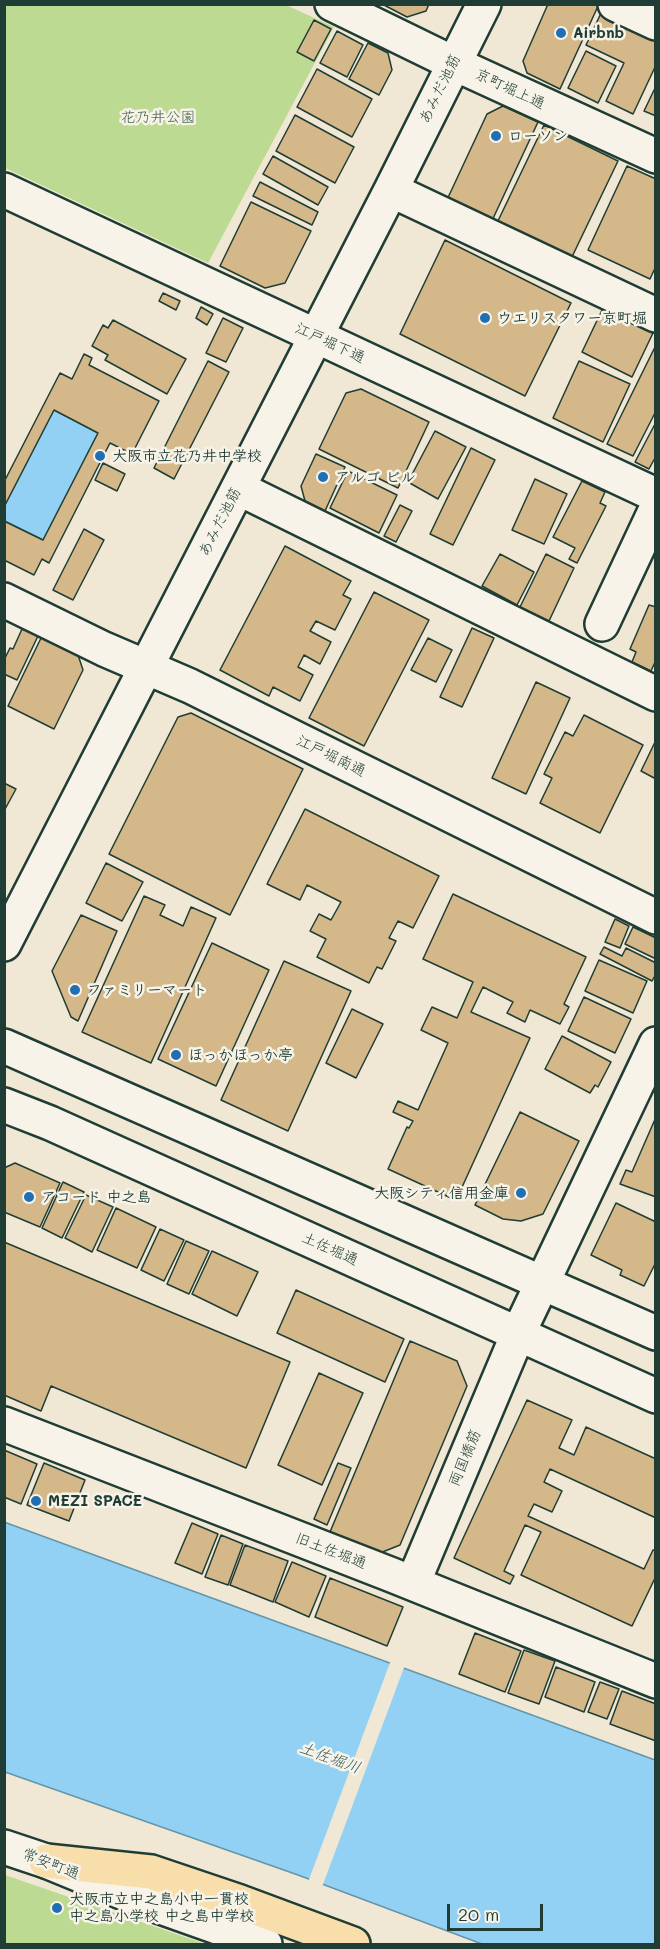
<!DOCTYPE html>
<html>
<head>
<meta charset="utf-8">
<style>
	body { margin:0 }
	#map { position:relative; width:660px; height:1949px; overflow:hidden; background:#f0e7d5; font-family:Mali,sans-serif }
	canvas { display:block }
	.frame { position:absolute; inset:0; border:6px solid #1f3d34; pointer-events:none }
	.scale { position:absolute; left:447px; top:1904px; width:96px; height:27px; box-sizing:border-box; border:3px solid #1f3d34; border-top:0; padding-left:8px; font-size:18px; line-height:21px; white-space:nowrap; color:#1f3d34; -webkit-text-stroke:4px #f7f3e8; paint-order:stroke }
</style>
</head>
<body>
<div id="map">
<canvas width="660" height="1949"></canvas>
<div class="frame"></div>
<div class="scale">20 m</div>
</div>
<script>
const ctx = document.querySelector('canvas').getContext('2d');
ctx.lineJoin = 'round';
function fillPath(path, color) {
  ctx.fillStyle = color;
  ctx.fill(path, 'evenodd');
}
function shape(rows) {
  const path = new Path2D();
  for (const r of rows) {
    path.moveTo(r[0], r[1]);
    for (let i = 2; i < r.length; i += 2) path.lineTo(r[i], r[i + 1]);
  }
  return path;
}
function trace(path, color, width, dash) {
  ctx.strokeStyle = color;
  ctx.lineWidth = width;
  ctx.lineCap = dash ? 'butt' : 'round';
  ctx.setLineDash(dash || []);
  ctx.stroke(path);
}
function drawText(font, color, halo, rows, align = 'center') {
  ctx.font = font + ' Mali,"Klee One",sans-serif';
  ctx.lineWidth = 5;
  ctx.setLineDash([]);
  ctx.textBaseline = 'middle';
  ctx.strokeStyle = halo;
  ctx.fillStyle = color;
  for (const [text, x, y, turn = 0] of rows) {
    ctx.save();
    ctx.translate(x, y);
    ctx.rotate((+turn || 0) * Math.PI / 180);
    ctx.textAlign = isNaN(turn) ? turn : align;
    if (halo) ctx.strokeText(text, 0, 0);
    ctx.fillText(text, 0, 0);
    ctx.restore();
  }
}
const green = shape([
	[5,5,286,5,334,27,208,263,5,168],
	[4,1875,5,1875,205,1944,5,1944]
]);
const water = shape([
	[54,410,98,433,43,540,5,521,4,507,54,410],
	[4,1522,655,1760,655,1944,482,1944,298,1875,5,1772,4,1522]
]);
const pier = shape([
	[391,1660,405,1665,322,1887,308,1882]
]);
const building = shape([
	[382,4,429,4,426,11,407,17,382,4],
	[548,4,599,4,560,89,527,73,523,61,548,4],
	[602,11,656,36,656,65,633,114,606,101,624,63,586,45,602,11],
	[314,20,331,29,314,61,297,52,314,20],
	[337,31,363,45,347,77,320,63,337,31],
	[368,43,388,53,392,70,379,95,349,79,368,43],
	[586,51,616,66,598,103,568,88,586,51],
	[317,69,372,99,352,137,297,107,317,69],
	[656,86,656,116,644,111,656,86],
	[503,106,538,122,490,225,445,204,487,114,503,106],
	[295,115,354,147,335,183,276,151,295,115],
	[544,125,618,161,570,261,496,225,544,125],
	[273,156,328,187,318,205,263,174,273,156],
	[627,166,656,179,656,266,650,279,588,250,627,166],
	[260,182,318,212,312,225,253,196,260,182],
	[251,202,311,231,285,283,265,288,220,266,251,202],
	[445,240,571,303,525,396,400,334,445,240],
	[163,293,180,301,176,310,159,301,163,293],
	[201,307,213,314,207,325,196,318,201,307],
	[603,308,653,333,632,377,582,352,603,308],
	[223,318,243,328,226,362,206,353,223,318],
	[113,320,186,359,167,394,105,360,108,355,92,346,103,325,108,328,113,320],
	[656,345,656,411,633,456,607,444,656,345],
	[84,354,92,358,89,365,159,401,132,454,110,443,49,563,42,559,34,575,4,560,4,521,43,540,98,433,54,410,4,507,4,482,60,373,72,379,84,354],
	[208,361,229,372,174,479,154,468,208,361],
	[579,361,630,384,603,442,553,418,579,361],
	[361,389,429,422,398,488,319,449,346,393,361,389],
	[656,422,656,456,649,469,635,462,656,422],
	[435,431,466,447,438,499,408,482,435,431],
	[471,448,495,460,453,545,430,534,471,448],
	[316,454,345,467,325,511,305,501,301,486,316,454],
	[103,463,125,474,117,491,95,480,103,463],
	[348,471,397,495,379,533,330,508,348,471],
	[535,479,567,494,544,544,512,530,535,479],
	[582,481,605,492,600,503,606,506,577,563,569,559,575,548,553,537,582,481],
	[400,505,412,511,396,542,384,536,400,505],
	[84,529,104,540,73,600,53,590,84,529],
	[285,546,351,581,343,595,351,599,335,630,316,621,310,631,331,642,320,664,304,655,298,667,313,675,300,701,273,687,269,696,220,670,285,546],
	[500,554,534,572,517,605,482,586,500,554],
	[546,554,574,568,549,621,520,607,546,554],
	[374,592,429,620,364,746,309,718,374,592],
	[649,605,656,607,656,660,651,671,632,662,636,652,630,649,649,605],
	[472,628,494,638,462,707,440,697,472,628],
	[22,629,38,636,17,680,4,674,4,660,10,648,13,649,22,629],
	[42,636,78,655,83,670,54,729,8,706,42,636],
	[428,638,452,650,436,682,411,670,428,638],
	[536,682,570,698,526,794,492,778,536,682],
	[191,713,303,769,230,915,109,854,178,717,191,713],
	[584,715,643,745,600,833,540,803,552,778,544,774,565,732,573,736,584,715],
	[656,740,656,779,641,771,656,740],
	[4,783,16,789,4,811,4,783],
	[305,809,439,876,413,928,398,921,389,938,396,941,382,969,377,967,369,983,317,957,326,939,310,931,319,914,331,920,341,902,307,885,300,900,267,884,305,809],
	[106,863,143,882,122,921,86,903,106,863],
	[453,894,586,957,564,1004,569,1007,560,1024,530,1010,525,1022,507,1013,513,1002,483,987,471,1012,530,1038,458,1196,453,1193,451,1198,388,1169,407,1127,409,1128,413,1121,393,1112,398,1101,418,1110,448,1043,421,1030,432,1007,457,1018,473,982,423,959,453,894],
	[144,896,165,905,160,915,183,926,191,907,216,918,151,1063,82,1032,144,896],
	[81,915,117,931,78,1021,71,1017,52,971,81,915],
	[615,919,629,926,620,948,605,942,615,919],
	[633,927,656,938,656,959,625,944,633,927],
	[212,943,269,970,216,1086,158,1059,212,943],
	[604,947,622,956,626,948,656,963,656,974,652,981,600,954,604,947],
	[599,960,647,981,633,1013,585,991,599,960],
	[284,961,351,991,288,1131,221,1100,284,961],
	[584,997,631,1019,615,1053,568,1031,584,997],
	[352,1009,383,1024,356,1078,326,1063,352,1009],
	[562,1036,611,1062,598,1087,595,1085,590,1093,545,1069,562,1036],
	[520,1112,579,1141,543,1214,521,1221,503,1219,475,1205,520,1112],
	[656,1117,656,1197,620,1184,626,1170,632,1172,656,1117],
	[15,1163,60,1183,40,1227,4,1212,4,1168,15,1163],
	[63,1182,84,1192,62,1238,42,1228,63,1182],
	[86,1195,113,1207,92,1252,65,1238,86,1195],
	[616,1203,656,1222,656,1262,644,1286,620,1275,622,1270,591,1255,616,1203],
	[116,1208,156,1227,137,1268,97,1250,116,1208],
	[160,1229,184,1240,164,1281,141,1270,160,1229],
	[186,1241,209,1251,189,1294,167,1284,186,1241],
	[4,1242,290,1362,246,1468,51,1386,41,1411,4,1395,4,1242],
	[212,1251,258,1272,237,1316,192,1294,212,1251],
	[296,1290,404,1339,385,1382,277,1333,296,1290],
	[410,1341,457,1361,467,1386,400,1545,380,1553,330,1532,410,1341],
	[319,1373,363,1393,322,1485,278,1465,319,1373],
	[527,1400,572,1420,559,1448,574,1455,586,1427,656,1459,656,1518,550,1469,544,1482,562,1491,552,1512,534,1504,528,1516,644,1569,653,1550,656,1551,656,1576,632,1626,521,1575,541,1532,525,1525,504,1571,514,1576,510,1584,454,1558,527,1400],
	[4,1450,37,1464,21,1504,4,1497,4,1450],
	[44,1463,85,1480,69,1521,27,1505,44,1463],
	[338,1463,351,1468,327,1525,314,1519,338,1463],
	[192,1523,218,1534,202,1574,175,1563,192,1523],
	[221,1535,243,1544,228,1585,205,1577,221,1535],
	[245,1545,288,1561,273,1602,230,1585,245,1545],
	[292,1562,326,1576,309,1617,275,1602,292,1562],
	[330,1578,403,1607,387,1646,315,1617,330,1578],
	[475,1633,521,1651,505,1692,459,1674,475,1633],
	[524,1650,555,1661,539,1704,508,1693,524,1650],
	[556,1667,595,1682,584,1712,545,1697,556,1667],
	[600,1682,619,1689,607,1719,588,1712,600,1682],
	[622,1691,656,1704,656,1741,610,1724,622,1691]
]);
const minor = shape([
	[332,4,453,63,656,156],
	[615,4,656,23],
	[4,190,656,495],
	[391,190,656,315],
	[238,488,656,694],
	[4,600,104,649,190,686,656,917],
	[602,624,656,509],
	[4,944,391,190,484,4],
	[4,1046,656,1333],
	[4,1105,50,1123,656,1396],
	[4,1424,392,1575,656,1681],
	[413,1583,518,1334,656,1044],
	[4,1847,46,1861,141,1900,265,1944]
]);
const highway = shape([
	[46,1861,151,1872,240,1902,353,1944]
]);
const markers = [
	[561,33,6,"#1f6fb2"],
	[496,136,6,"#1f6fb2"],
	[485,318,6,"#1f6fb2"],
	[100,456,6,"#1f6fb2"],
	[323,477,6,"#1f6fb2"],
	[75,990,6,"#1f6fb2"],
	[176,1055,6,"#1f6fb2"],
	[521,1193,6,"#1f6fb2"],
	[29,1197,6,"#1f6fb2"],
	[36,1501,6,"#1f6fb2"],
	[57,1908,6,"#1f6fb2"]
];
const poiNames = [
	["Airbnb",573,33],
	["ローソン",508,136],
	["ウエリスタワー京町堀",497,318],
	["大阪市立花乃井中学校",112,456],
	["アルゴ ビル",335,477],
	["ファミリーマート",87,990],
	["ほっかほっか亭",188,1055],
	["大阪シティ信用金庫",509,1193,"right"],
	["アコード 中之島",41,1197],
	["MEZI SPACE",48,1501],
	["大阪市立中之島小中一貫校",69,1899],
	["中之島小学校 中之島中学校",69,1916]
];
const streetNames = [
	["あみだ池筋",440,89,-64],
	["京町堀上通",510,89,25],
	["江戸堀下通",330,343,25],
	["あみだ池筋",220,522,-63],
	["江戸堀南通",331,756,26],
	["土佐堀通",330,1249,24],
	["両国橋筋",465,1458,-67],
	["旧土佐堀通",331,1551,21],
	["常安町通",51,1864,21]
];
const parkNames = [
	["花乃井公園",158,117]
];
const waterNames = [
	["土佐堀川",330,1758,20]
];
fillPath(green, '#bcda92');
fillPath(water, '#93d1f4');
trace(water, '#6596a7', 1.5);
fillPath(pier, '#f0e7d5');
fillPath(building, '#d4b889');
trace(building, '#1f3d34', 1.5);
trace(minor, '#1f3d34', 38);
trace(highway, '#1f3d34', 38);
trace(minor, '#f7f3e8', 33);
trace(highway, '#f8deab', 33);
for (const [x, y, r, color] of markers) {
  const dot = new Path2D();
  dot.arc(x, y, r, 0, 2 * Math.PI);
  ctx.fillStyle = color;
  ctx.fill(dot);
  trace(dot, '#f7f3e8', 2);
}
drawText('bold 15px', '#1f3d34', '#f7f3e8', poiNames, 'left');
drawText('15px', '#1f3d34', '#f7f3e8', streetNames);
drawText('15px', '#3e5c47', '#f7f3e8', parkNames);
drawText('italic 16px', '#365b5a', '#f7f3e8', waterNames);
</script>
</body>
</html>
